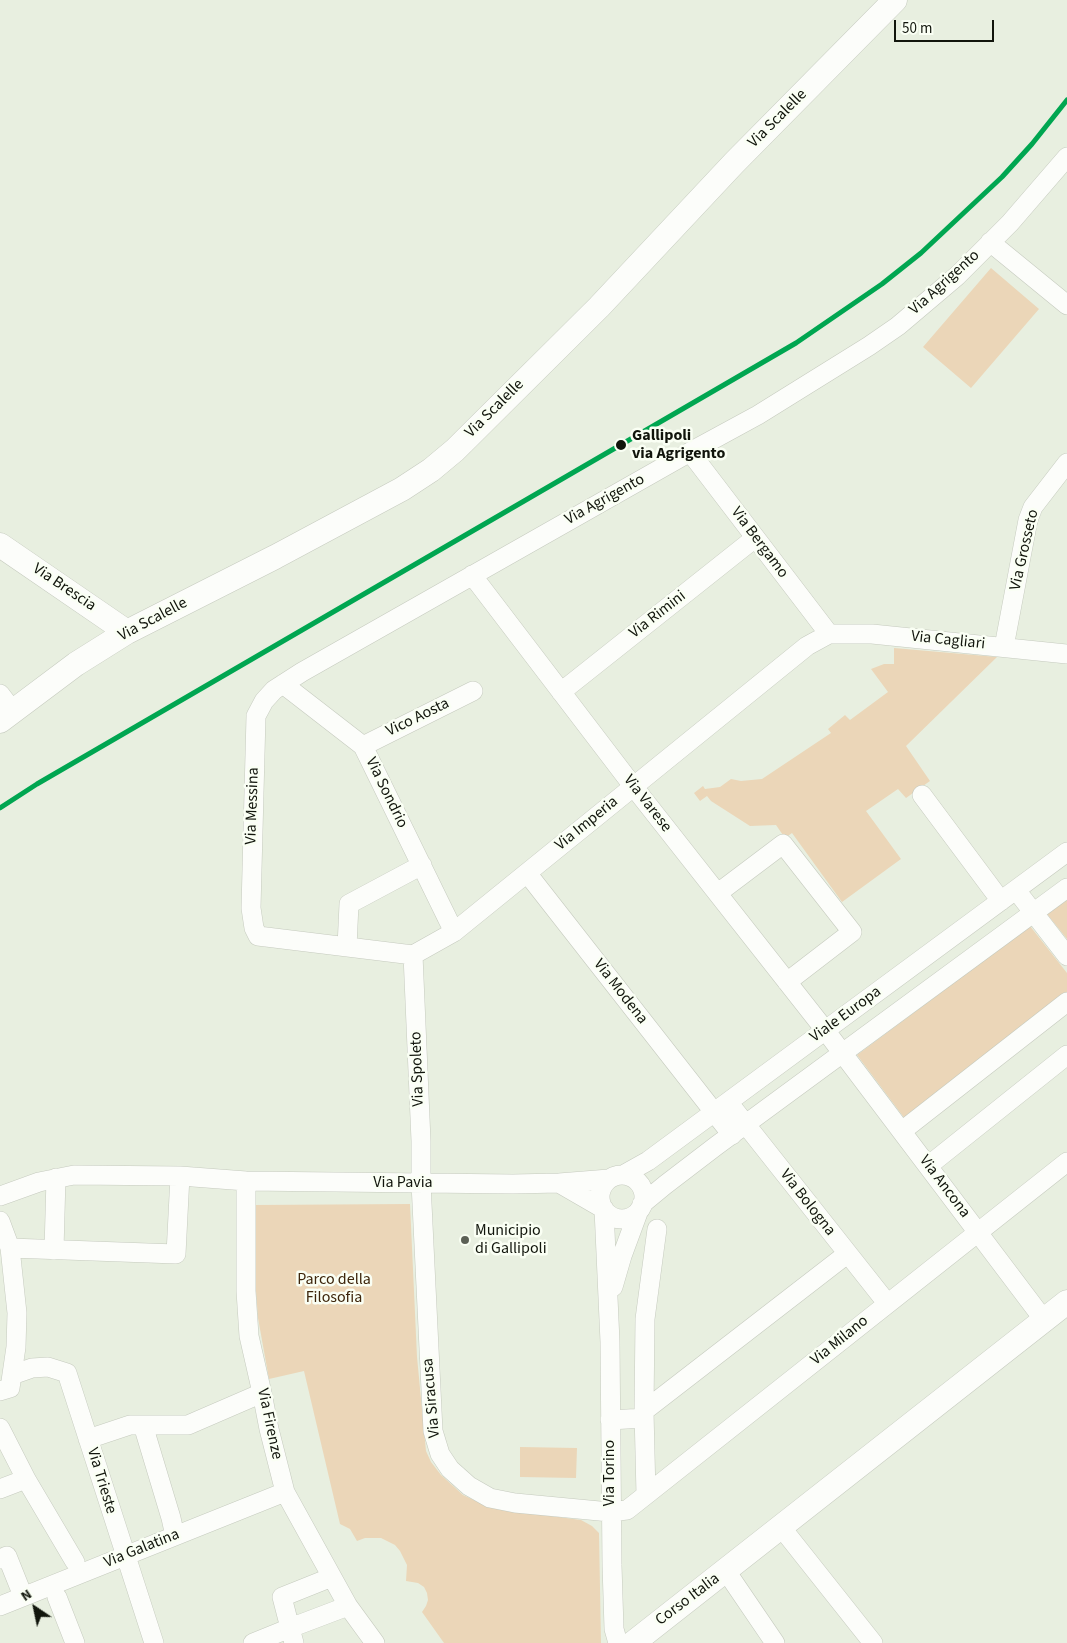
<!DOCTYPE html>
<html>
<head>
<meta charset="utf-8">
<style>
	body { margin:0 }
	#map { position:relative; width:1067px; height:1643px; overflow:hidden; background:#e8efe0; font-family:"Source Sans 3",sans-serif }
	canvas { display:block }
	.north { position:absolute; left:10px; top:1583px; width:50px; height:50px; -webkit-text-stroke:4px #fafff4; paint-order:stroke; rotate:326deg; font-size:14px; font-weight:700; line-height:20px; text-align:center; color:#11150c }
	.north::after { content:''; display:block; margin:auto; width:18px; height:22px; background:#11150c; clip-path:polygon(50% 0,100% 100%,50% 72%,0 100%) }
	.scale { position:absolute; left:894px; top:20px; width:100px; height:22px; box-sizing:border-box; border:2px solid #11150c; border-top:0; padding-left:6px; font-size:15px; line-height:18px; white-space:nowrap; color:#11150c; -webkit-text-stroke:4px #fafff4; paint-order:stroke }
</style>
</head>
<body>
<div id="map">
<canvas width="1067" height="1643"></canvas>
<div class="north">N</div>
<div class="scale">50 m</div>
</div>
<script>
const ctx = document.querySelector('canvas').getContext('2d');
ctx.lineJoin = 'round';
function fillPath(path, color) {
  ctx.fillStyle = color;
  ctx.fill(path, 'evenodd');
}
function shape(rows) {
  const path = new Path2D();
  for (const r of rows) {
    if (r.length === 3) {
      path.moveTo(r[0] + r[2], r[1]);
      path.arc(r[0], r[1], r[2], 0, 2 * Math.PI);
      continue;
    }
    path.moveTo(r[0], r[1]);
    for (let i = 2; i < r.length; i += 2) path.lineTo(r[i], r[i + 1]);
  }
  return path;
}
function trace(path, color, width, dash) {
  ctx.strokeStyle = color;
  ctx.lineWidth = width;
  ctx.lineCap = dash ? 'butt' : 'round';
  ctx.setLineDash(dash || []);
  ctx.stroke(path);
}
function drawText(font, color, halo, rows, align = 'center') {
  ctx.font = font + ' "Source Sans 3",sans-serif';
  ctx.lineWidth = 5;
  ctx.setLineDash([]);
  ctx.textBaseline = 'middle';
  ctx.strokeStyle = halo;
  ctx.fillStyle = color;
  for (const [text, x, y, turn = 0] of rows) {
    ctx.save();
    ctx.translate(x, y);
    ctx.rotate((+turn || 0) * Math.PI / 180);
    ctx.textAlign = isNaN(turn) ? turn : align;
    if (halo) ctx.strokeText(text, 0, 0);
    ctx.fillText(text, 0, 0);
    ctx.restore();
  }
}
const green = shape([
	[991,268,1039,309,971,388,923,347],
	[894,648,997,657,906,746,930,781,906,798,898,789,866,811,901,859,842,902,792,833,785,838,776,825,750,826,711,801,707,796,700,801,694,793,703,786,705,789,720,787,731,779,741,781,762,779,831,733,828,729,845,715,850,720,888,692,871,669,884,664,894,664],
	[1067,900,1067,939,1047,914],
	[1030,926,1067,973,1067,999,908,1123,857,1055],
	[410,1204,417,1357,426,1451,431,1462,441,1475,463,1495,476,1501,506,1510,581,1520,592,1526,599,1533,601,1643,444,1643,422,1612,426,1606,428,1600,427,1593,424,1587,418,1583,406,1581,407,1565,400,1551,395,1545,381,1538,365,1538,357,1541,350,1529,340,1524,304,1371,269,1379,258,1318,254,1264,254,1205],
	[520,1447,577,1448,576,1478,520,1477]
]);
const minor = shape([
	[990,242,1067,305],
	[690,452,829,634],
	[472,575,633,786,825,1030,1044,1320],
	[1004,647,1028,520,1033,507,1067,463],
	[283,684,363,746,454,932],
	[561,692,755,538],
	[0,694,13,711],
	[363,746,473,691],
	[922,795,1001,901],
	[527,873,732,1135],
	[1016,890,1067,956],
	[718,893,783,844,852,932,787,982],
	[347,947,349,904,422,865],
	[413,955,258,936,254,928,251,908,256,716,264,701,274,690,302,672,690,452,758,415,869,346,898,326,957,276,1010,223,1067,157],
	[413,955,421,1141,421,1183,433,1431,440,1454,450,1469,469,1486,490,1498,515,1503,610,1512,627,1510,1067,1162],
	[413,955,454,932,807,646,829,634,872,634,1067,654],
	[728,1102,887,1303],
	[902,1131,1067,1002],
	[928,1166,1067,1055],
	[623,1175,648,1161,1067,852],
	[622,1197,22],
	[246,1181,246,1291,249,1336,262,1393,269,1429,285,1492,348,1606,375,1643],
	[559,1183,604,1209,610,1342,612,1565,614,1629,618,1643],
	[0,1196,39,1182,74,1175,180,1176,246,1181,513,1184,559,1183,609,1179],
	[642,1204,665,1185,716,1146,1067,888],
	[0,1221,10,1248,17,1313,16,1347,10,1388,0,1391],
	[10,1248,176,1254,180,1176],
	[54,1250,56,1178],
	[613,1287,622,1256,639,1210],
	[12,1375,32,1368,48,1367,67,1373,154,1643],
	[644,1411,847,1254],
	[610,1420,644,1418],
	[143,1425,171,1518,175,1536],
	[0,1428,26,1479,75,1562],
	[88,1439,130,1425,188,1425,262,1393],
	[0,1489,26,1479],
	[646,1495,644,1411,645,1319,657,1229],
	[781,1527,873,1643],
	[0,1559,7,1556,23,1596],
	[726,1571,775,1643],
	[332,1577,282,1597,290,1628,348,1606],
	[57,1597,75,1643],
	[0,1606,285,1492],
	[253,1643,290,1628,294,1643]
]);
const major = shape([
	[0,545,127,632],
	[0,721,76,664,127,632,275,557,402,489,431,470,455,450,599,307,734,163,895,0],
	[633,1643,1067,1302]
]);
const rail1 = shape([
	[0,808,37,784,796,343,882,284,921,253,1002,177,1032,144,1067,100]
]);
const markers = [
	[621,445,6,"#11150c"],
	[465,1240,5,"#5c6156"]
];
const streetNames = [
	["Via Scalelle",778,119,-45],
	["Via Agrigento",945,283,-42],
	["Via Scalelle",495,409,-45],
	["Via Agrigento",605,500,-29],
	["Via Bergamo",759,543,53],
	["Via Grosseto",1025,550,-77],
	["Via Brescia",64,588,34],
	["Via Rimini",658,615,-38],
	["Via Scalelle",153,620,-28],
	["Via Cagliari",948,641,6],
	["Vico Aosta",418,718,-26],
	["Via Sondrio",386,793,64],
	["Via Varese",647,804,52],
	["Via Messina",253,806,-88],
	["Via Imperia",587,824,-39],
	["Via Modena",620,992,52],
	["Viale Europa",846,1015,-36],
	["Via Spoleto",418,1069,-92],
	["Via Pavia",403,1183],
	["Via Ancona",944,1187,53],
	["Via Bologna",807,1203,52],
	["Via Milano",840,1341,-39],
	["Via Siracusa",432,1398,-95],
	["Via Firenze",269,1424,78],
	["Via Torino",610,1473,-90],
	["Via Trieste",101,1481,73],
	["Via Galatina",142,1549,-22],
	["Corso Italia",688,1600,-37]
];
const stopNames = [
	["Gallipoli",632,436],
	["via Agrigento",632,454]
];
const poiNames = [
	["Municipio",475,1231],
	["di Gallipoli",475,1249]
];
const parkNames = [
	["Parco della",334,1280],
	["Filosofia",334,1298]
];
fillPath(green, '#ebd6b8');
trace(minor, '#c5cabe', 20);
trace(major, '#c5cabe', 25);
trace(minor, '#fcfdfa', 19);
trace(major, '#fcfdfa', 24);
trace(rail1, '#00a651', 5);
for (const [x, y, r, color] of markers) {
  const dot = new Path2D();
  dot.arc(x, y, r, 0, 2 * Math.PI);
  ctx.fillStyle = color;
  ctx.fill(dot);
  trace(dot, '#fafff4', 2);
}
drawText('16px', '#11150c', '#fafff4', streetNames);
drawText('bold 16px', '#11150c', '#fafff4', stopNames, 'left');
drawText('16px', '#11150c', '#fafff4', poiNames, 'left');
drawText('16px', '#3d250b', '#fafff4', parkNames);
</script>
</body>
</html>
